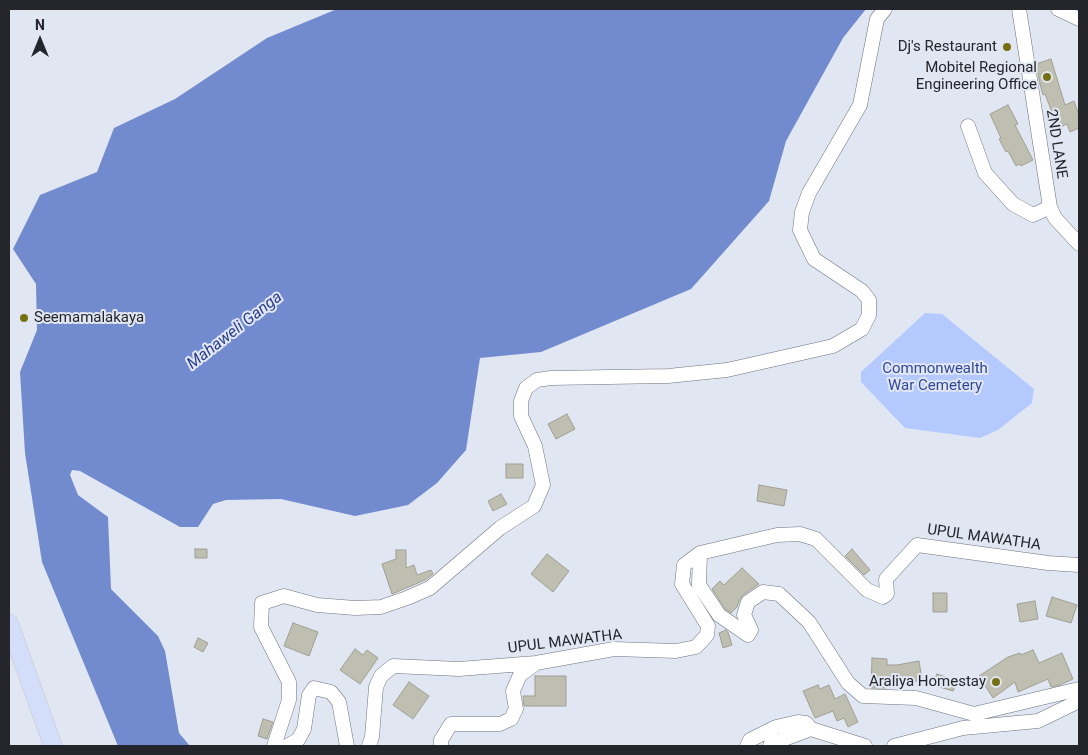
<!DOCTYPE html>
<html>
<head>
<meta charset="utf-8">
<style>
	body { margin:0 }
	#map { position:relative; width:1088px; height:755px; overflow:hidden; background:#e1e6f3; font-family:Roboto,sans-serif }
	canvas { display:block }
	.frame { position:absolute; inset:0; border:10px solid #24262b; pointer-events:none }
	.north { position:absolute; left:15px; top:15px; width:50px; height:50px; -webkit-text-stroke:4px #e1e6f3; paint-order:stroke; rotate:0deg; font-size:14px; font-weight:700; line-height:20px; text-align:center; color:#24262b }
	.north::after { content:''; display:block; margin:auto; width:18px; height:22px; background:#24262b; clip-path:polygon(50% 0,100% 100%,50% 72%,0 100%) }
</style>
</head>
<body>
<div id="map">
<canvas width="1088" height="755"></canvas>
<div class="frame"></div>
<div class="north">N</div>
</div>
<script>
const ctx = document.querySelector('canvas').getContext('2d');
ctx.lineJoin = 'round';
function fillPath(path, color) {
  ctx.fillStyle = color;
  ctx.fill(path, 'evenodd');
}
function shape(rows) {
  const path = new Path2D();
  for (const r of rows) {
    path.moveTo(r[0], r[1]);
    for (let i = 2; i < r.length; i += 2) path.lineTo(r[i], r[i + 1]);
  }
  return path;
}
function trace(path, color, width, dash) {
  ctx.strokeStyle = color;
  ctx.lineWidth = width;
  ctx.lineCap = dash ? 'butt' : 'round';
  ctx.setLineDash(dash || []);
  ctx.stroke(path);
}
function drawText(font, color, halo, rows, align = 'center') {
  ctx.font = font + ' Roboto,sans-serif';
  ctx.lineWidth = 4;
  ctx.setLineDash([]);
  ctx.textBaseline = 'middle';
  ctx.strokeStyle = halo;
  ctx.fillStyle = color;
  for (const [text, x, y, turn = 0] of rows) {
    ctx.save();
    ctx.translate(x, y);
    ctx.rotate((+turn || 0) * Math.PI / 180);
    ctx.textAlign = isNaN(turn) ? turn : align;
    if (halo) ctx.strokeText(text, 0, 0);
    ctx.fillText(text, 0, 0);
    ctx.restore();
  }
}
const green = shape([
	[925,313,942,314,1034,389,1032,403,998,430,980,438,905,428,861,382,861,372]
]);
const water = shape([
	[337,9,866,9,843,38,786,141,769,201,691,289,541,352,480,358,466,450,437,483,408,505,355,516,281,499,226,500,213,504,198,527,180,527,80,471,72,470,70,475,78,495,108,517,111,589,158,636,165,651,179,733,190,746,118,746,42,562,25,453,20,372,37,330,36,284,13,249,40,195,97,172,114,128,175,99,267,38]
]);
const building = shape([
	[1051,59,1065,105,1074,101,1079,115,1079,128,1070,132,1067,124,1058,128,1045,94,1043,95,1040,84,1036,64,1051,59],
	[1008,105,1018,124,1015,125,1033,160,1021,166,1020,164,1016,166,1008,151,1006,152,999,139,1001,138,990,114,1008,105],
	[567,414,575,429,556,439,548,424,567,414],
	[506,464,523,464,523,478,506,478,506,464],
	[759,485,787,490,784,506,757,501,759,485],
	[501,494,507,504,493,511,488,501,501,494],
	[195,549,207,549,207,558,195,558,195,549],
	[852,549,870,570,864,575,845,556,852,549],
	[396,550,406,550,406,568,414,565,417,575,431,570,433,574,425,580,392,594,382,564,396,559,396,550],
	[547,554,569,571,553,592,531,574,547,554],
	[742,568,759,584,743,595,740,599,737,607,731,613,725,609,712,589,720,581,724,585,742,568],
	[933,593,947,593,947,612,933,612,933,593],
	[1052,597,1077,605,1071,623,1046,616,1052,597],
	[1035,601,1038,619,1020,622,1017,604,1035,601],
	[293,623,318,632,309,656,284,646,293,623],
	[726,630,728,632,732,645,723,648,719,633,726,630],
	[198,638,208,643,203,652,194,647,198,638],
	[355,649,363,655,367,650,378,658,360,684,340,670,355,649],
	[1033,650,1039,663,1062,653,1073,679,1060,685,1051,687,1048,679,1018,692,1015,682,993,698,979,676,1008,657,1020,653,1021,655,1033,650],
	[872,658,887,659,887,665,897,665,919,661,922,680,898,684,886,684,886,688,871,688,872,658],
	[937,674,957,681,953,691,933,685,937,674],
	[535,676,566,676,566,706,524,706,523,696,535,696,535,676],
	[409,682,429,696,413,719,393,705,409,682],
	[818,685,820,689,829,685,835,699,845,694,858,722,848,727,844,718,837,721,833,711,815,718,803,691,818,685],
	[263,719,273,722,267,739,258,736,263,719]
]);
const minor = shape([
	[1019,9,1050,207,1055,218,1079,244],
	[1058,9,1079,19],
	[968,126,985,173,1013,204,1033,215,1050,207],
	[700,553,699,585,719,615,748,635,751,630,744,615,748,602,763,592,779,594,809,622,848,683,863,696,916,698,974,714,1079,689],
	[274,746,289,700,289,682,261,627,262,603,284,596,317,605,355,608,381,607,407,598,430,588,500,528,534,506,543,485,535,446,521,416,521,401,526,388,537,380,551,378,668,376,727,370,833,346,862,329,869,315,869,300,862,291,814,259,800,230,802,212,809,193,860,105,877,19,885,9],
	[287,746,298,740,304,729,309,695,314,688,331,692,339,702,347,746],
	[369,746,372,737,376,687,381,676,393,666,459,669,536,663,614,649,676,651,696,647,707,635,708,626,682,584,684,565,700,553,777,535,800,534,816,539,867,590,883,597,887,594,886,579,917,545,1048,563,1079,565],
	[441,746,441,740,451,724,500,724,511,719,516,709,513,691,520,675,535,664],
	[747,746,750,740,776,727,798,722,806,723,811,729],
	[770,746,771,744,811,729,865,746],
	[894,746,963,728,1038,721,1079,701]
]);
const major = shape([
	[9,623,53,746]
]);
const markers = [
	[1007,47,5,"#757112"],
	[1047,77,5,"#757112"],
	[24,318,5,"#757112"],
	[996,682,5,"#757112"]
];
const poiNames = [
	["Dj's Restaurant",997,47],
	["Mobitel Regional",1037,68],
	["Engineering Office",1037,85],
	["Seemamalakaya",34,318,"left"],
	["Araliya Homestay",986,682]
];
const streetNames = [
	["2ND LANE",1056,144,81],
	["UPUL MAWATHA",984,538,8],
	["UPUL MAWATHA",565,642,-7]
];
const parkNames = [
	["Commonwealth",935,369],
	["War Cemetery",935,386]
];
const waterNames = [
	["Mahaweli Ganga",235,331,-38]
];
fillPath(green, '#b4c9fd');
fillPath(water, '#728bce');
fillPath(building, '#bebeb1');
trace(building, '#9f9f92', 1);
trace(minor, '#6d727d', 15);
trace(major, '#c6c7c8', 19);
trace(minor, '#fff', 14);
trace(major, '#d3defa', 18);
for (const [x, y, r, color] of markers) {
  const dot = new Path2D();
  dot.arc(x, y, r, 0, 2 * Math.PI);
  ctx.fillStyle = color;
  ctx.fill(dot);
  trace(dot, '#e1e6f3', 2);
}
drawText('15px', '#24262b', '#e1e6f3', poiNames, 'right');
drawText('15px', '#24262b', '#e1e6f3', streetNames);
drawText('15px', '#31499a', '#e1e6f3', parkNames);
drawText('italic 16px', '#273d8c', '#e1e6f3', waterNames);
</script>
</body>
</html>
